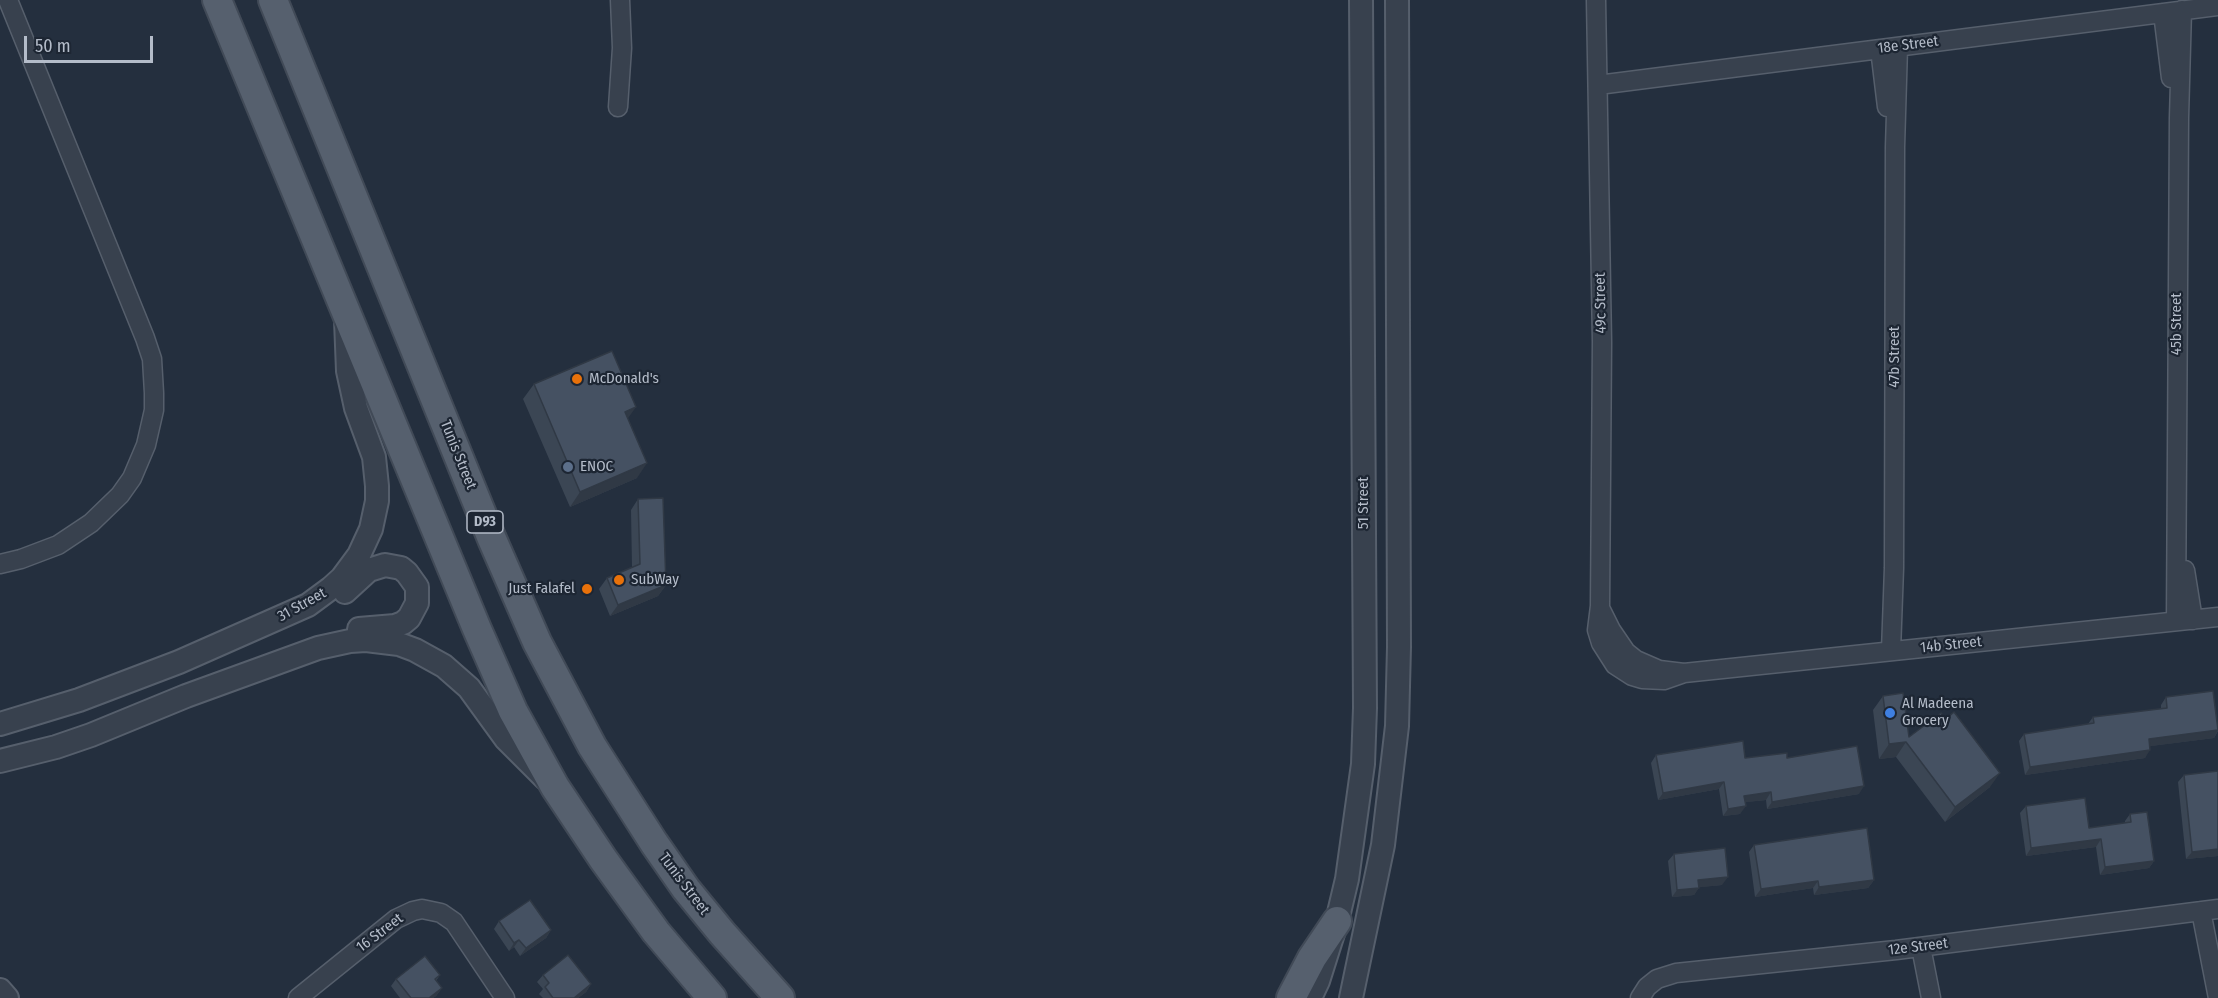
<!DOCTYPE html>
<html>
<head>
<meta charset="utf-8">
<style>
	body { margin:0 }
	#map { position:relative; width:2218px; height:998px; overflow:hidden; background:#242f3e; font-family:"Fira Sans Condensed",sans-serif }
	canvas { display:block }
	.scale { position:absolute; left:24px; top:36px; width:129px; height:27px; box-sizing:border-box; border:3px solid #b4bcc9; border-top:0; padding-left:8px; font-size:18px; line-height:21px; white-space:nowrap; color:#b4bcc9; -webkit-text-stroke:4px #1d2633; paint-order:stroke }
</style>
</head>
<body>
<div id="map">
<canvas width="2218" height="998"></canvas>
<div class="scale">50 m</div>
</div>
<script>
const ctx = document.querySelector('canvas').getContext('2d');
ctx.lineJoin = 'round';
function shape(rows) {
  const path = new Path2D();
  for (const r of rows) {
    path.moveTo(r[0], r[1]);
    for (let i = 2; i < r.length; i += 2) path.lineTo(r[i], r[i + 1]);
  }
  return path;
}
function trace(path, color, width, dash) {
  ctx.strokeStyle = color;
  ctx.lineWidth = width;
  ctx.lineCap = dash ? 'butt' : 'round';
  ctx.setLineDash(dash || []);
  ctx.stroke(path);
}
function fillPath(path, color) {
  ctx.fillStyle = color;
  ctx.fill(path, 'evenodd');
}
function drawText(font, color, halo, rows, align = 'center') {
  ctx.font = font + ' "Fira Sans Condensed",sans-serif';
  ctx.lineWidth = 4.5;
  ctx.setLineDash([]);
  ctx.textBaseline = 'middle';
  ctx.strokeStyle = halo;
  ctx.fillStyle = color;
  for (const [text, x, y, turn = 0] of rows) {
    ctx.save();
    ctx.translate(x, y);
    ctx.rotate((+turn || 0) * Math.PI / 180);
    ctx.textAlign = isNaN(turn) ? turn : align;
    if (halo) ctx.strokeText(text, 0, 0);
    ctx.fillText(text, 0, 0);
    ctx.restore();
  }
}
const minor = shape([
	[1596,0,1602,342,1600,606,1597,630,1601,643,1615,665,1632,676,1642,679,1664,680,1684,673],
	[2163,13,2171,78],
	[1880,49,1887,107],
	[1598,85,2218,6],
	[618,107,622,48,620,0],
	[0,564,21,559,58,545,91,523,120,495,132,478,146,445,154,410,154,393,152,359,145,338,8,0],
	[2185,570,2193,620],
	[1601,610,1611,630,1626,652,1636,660,1659,670,1684,673,2218,617],
	[2176,621,2179,118,2182,10],
	[1891,651,1894,568,1895,147,1898,47],
	[2201,911,2218,998],
	[1921,947,1931,998],
	[298,998,396,919,413,911,422,909,441,913,454,922,505,998],
	[1640,998,1647,987,1657,979,1676,973,1896,950,2218,909]
]);
const tertiary = shape([
	[345,592,369,570,385,565,401,568,407,573,417,587,417,603,409,618,403,623,395,626,359,629],
	[0,724,79,700,179,662,308,605,331,588,342,578,359,555,371,529,377,501,377,486,374,457,356,408,348,371,346,320],
	[0,761,56,747,91,735,186,696,318,648,350,641,366,640,399,644,415,650,444,666,469,688,506,739,545,778],
	[0,990,7,998],
	[1310,998,1318,981,1337,921,1347,879,1363,764,1365,708,1361,0],
	[1351,998,1383,845,1397,726,1399,647,1397,0]
]);
const primary = shape([
	[217,0,477,629,513,711,555,787,603,859,656,932,712,998],
	[273,0,492,539,537,642,592,746,654,843,686,889,722,933,780,998],
	[1291,998,1312,958,1337,921]
]);
const wall = shape([
	[534,384,637,478,570,507,523,399],
	[638,499,666,585,658,596,610,616,599,589,607,578,632,568,631,510],
	[1883,696,1909,737,1990,787,1945,822,1896,757,1879,759,1873,710],
	[2166,697,2218,725,2218,731,2214,738,2150,746,2145,758,2025,775,2019,741,2024,734,2088,724,2093,717,2161,709,2161,705],
	[1656,755,1745,758,1787,758,1859,794,1767,809,1766,800,1745,802,1740,814,1723,816,1719,789,1658,800,1651,763],
	[2218,771,2218,856,2186,859,2178,782,2184,775],
	[2026,806,2089,828,2125,823,2125,821,2130,814,2154,861,2149,868,2100,875,2096,847,2026,856,2020,813],
	[1754,845,1874,880,1868,888,1814,895,1813,888,1755,897,1749,852],
	[1674,854,1722,885,1699,887,1694,895,1672,897,1668,861],
	[499,921,551,930,546,938,520,956,514,947,509,951,494,929],
	[440,975,436,981,442,988,436,996,433,998,400,998,391,986,396,979],
	[543,975,591,984,586,992,578,998,543,998,539,994,543,989,537,982]
]);
const shadedWall = shape([
	[636,407,626,421,625,412],
	[647,463,637,478,570,507,580,492],
	[666,585,658,596,610,616,618,605],
	[2218,730,2214,738,2144,747,2149,739],
	[1906,742,1896,757,1879,759,1889,744],
	[2150,750,2145,758,2025,775,2030,767],
	[2000,773,1990,787,1945,822,1955,807],
	[1724,782,1719,789,1658,800,1663,793],
	[1864,786,1859,794,1767,809,1772,802],
	[1771,792,1766,800,1739,803,1744,796],
	[1746,806,1740,814,1723,816,1728,809],
	[2101,839,2096,847,2026,856,2031,848],
	[2218,849,2218,856,2186,859,2192,852],
	[2154,861,2149,868,2100,875,2105,867],
	[1728,877,1722,885,1693,888,1698,880],
	[1874,880,1868,888,1814,895,1819,887],
	[1818,881,1813,888,1755,897,1761,889],
	[1699,888,1694,895,1672,897,1677,890],
	[551,930,546,938,520,956,526,948],
	[519,940,514,947,509,951,514,943],
	[591,984,586,992,578,998,574,998],
	[442,988,436,996,433,998,429,998]
]);
const building = shape([
	[612,351,636,407,625,412,647,463,580,492,534,384,612,351],
	[663,498,666,585,618,605,607,578,640,564,638,499,663,498],
	[2213,691,2218,730,2149,739,2150,750,2030,767,2024,734,2094,723,2093,717,2167,708,2166,697,2213,691],
	[1903,693,1909,737,1941,713,1946,719,1954,712,2000,773,1955,807,1906,742,1889,744,1883,696,1903,693],
	[1743,741,1745,758,1787,753,1787,758,1857,746,1864,786,1772,802,1771,792,1744,796,1746,806,1728,809,1724,782,1663,793,1656,755,1743,741],
	[2218,771,2218,849,2192,852,2184,775,2218,771],
	[2085,798,2089,828,2131,822,2130,814,2147,812,2154,861,2105,867,2101,839,2031,848,2026,806,2085,798],
	[1867,828,1874,880,1819,887,1818,881,1761,889,1754,845,1867,828],
	[1725,848,1728,877,1698,880,1699,888,1677,890,1674,854,1725,848],
	[530,900,551,930,526,948,519,940,514,943,499,921,530,900],
	[568,955,591,984,574,998,553,998,545,987,549,983,543,975,568,955],
	[425,956,440,975,435,979,442,988,429,998,411,998,396,979,425,956]
]);
const markers = [
	[577,379,6,"#e8710a"],
	[568,467,6,"#5c6f8a"],
	[619,580,6,"#e8710a"],
	[587,589,6,"#e8710a"],
	[1890,713,6,"#3f7fe0"]
];
const shields = [
	[485,522,36]
];
const shieldNames = [
	["D93",485,522]
];
const streetNames = [
	["18e Street",1908,45,-7],
	["49c Street",1601,303,-91],
	["45b Street",2177,324,-90],
	["47b Street",1895,357,-90],
	["Tunis Street",458,455,68],
	["51 Street",1364,503,-90],
	["31 Street",302,605,-29],
	["14b Street",1951,645,-6],
	["Tunis Street",684,884,53],
	["16 Street",380,933,-37],
	["12e Street",1918,947,-7]
];
const poiNames = [
	["McDonald's",589,379],
	["ENOC",580,467],
	["SubWay",631,580],
	["Just Falafel",575,589,"right"],
	["Al Madeena",1902,704],
	["Grocery",1902,721]
];
trace(minor, '#565f6c', 21);
trace(tertiary, '#565f6c', 26);
trace(primary, '#414a57', 32);
trace(minor, '#38414e', 18);
trace(tertiary, '#38414e', 22);
trace(primary, '#56606e', 28);
fillPath(wall, '#3b4654');
fillPath(shadedWall, '#303945');
fillPath(building, '#455162');
trace(building, '#303945', 1.5);
for (const [x, y, r, color] of markers) {
  const dot = new Path2D();
  dot.arc(x, y, r, 0, 2 * Math.PI);
  ctx.fillStyle = color;
  ctx.fill(dot);
  trace(dot, '#1d2633', 2);
}
for (const [x, y, w] of shields) {
  const box = new Path2D();
  box.roundRect(x - w / 2, y - 11, w, 22, 4.5);
  ctx.fillStyle = '#1d2633';
  ctx.fill(box);
  trace(box, '#b4bcc9', 1.5);
}
drawText('bold 14px', '#b4bcc9', null, shieldNames);
drawText('15px', '#b4bcc9', '#1d2633', streetNames);
drawText('15px', '#b4bcc9', '#1d2633', poiNames, 'left');
</script>
</body>
</html>
